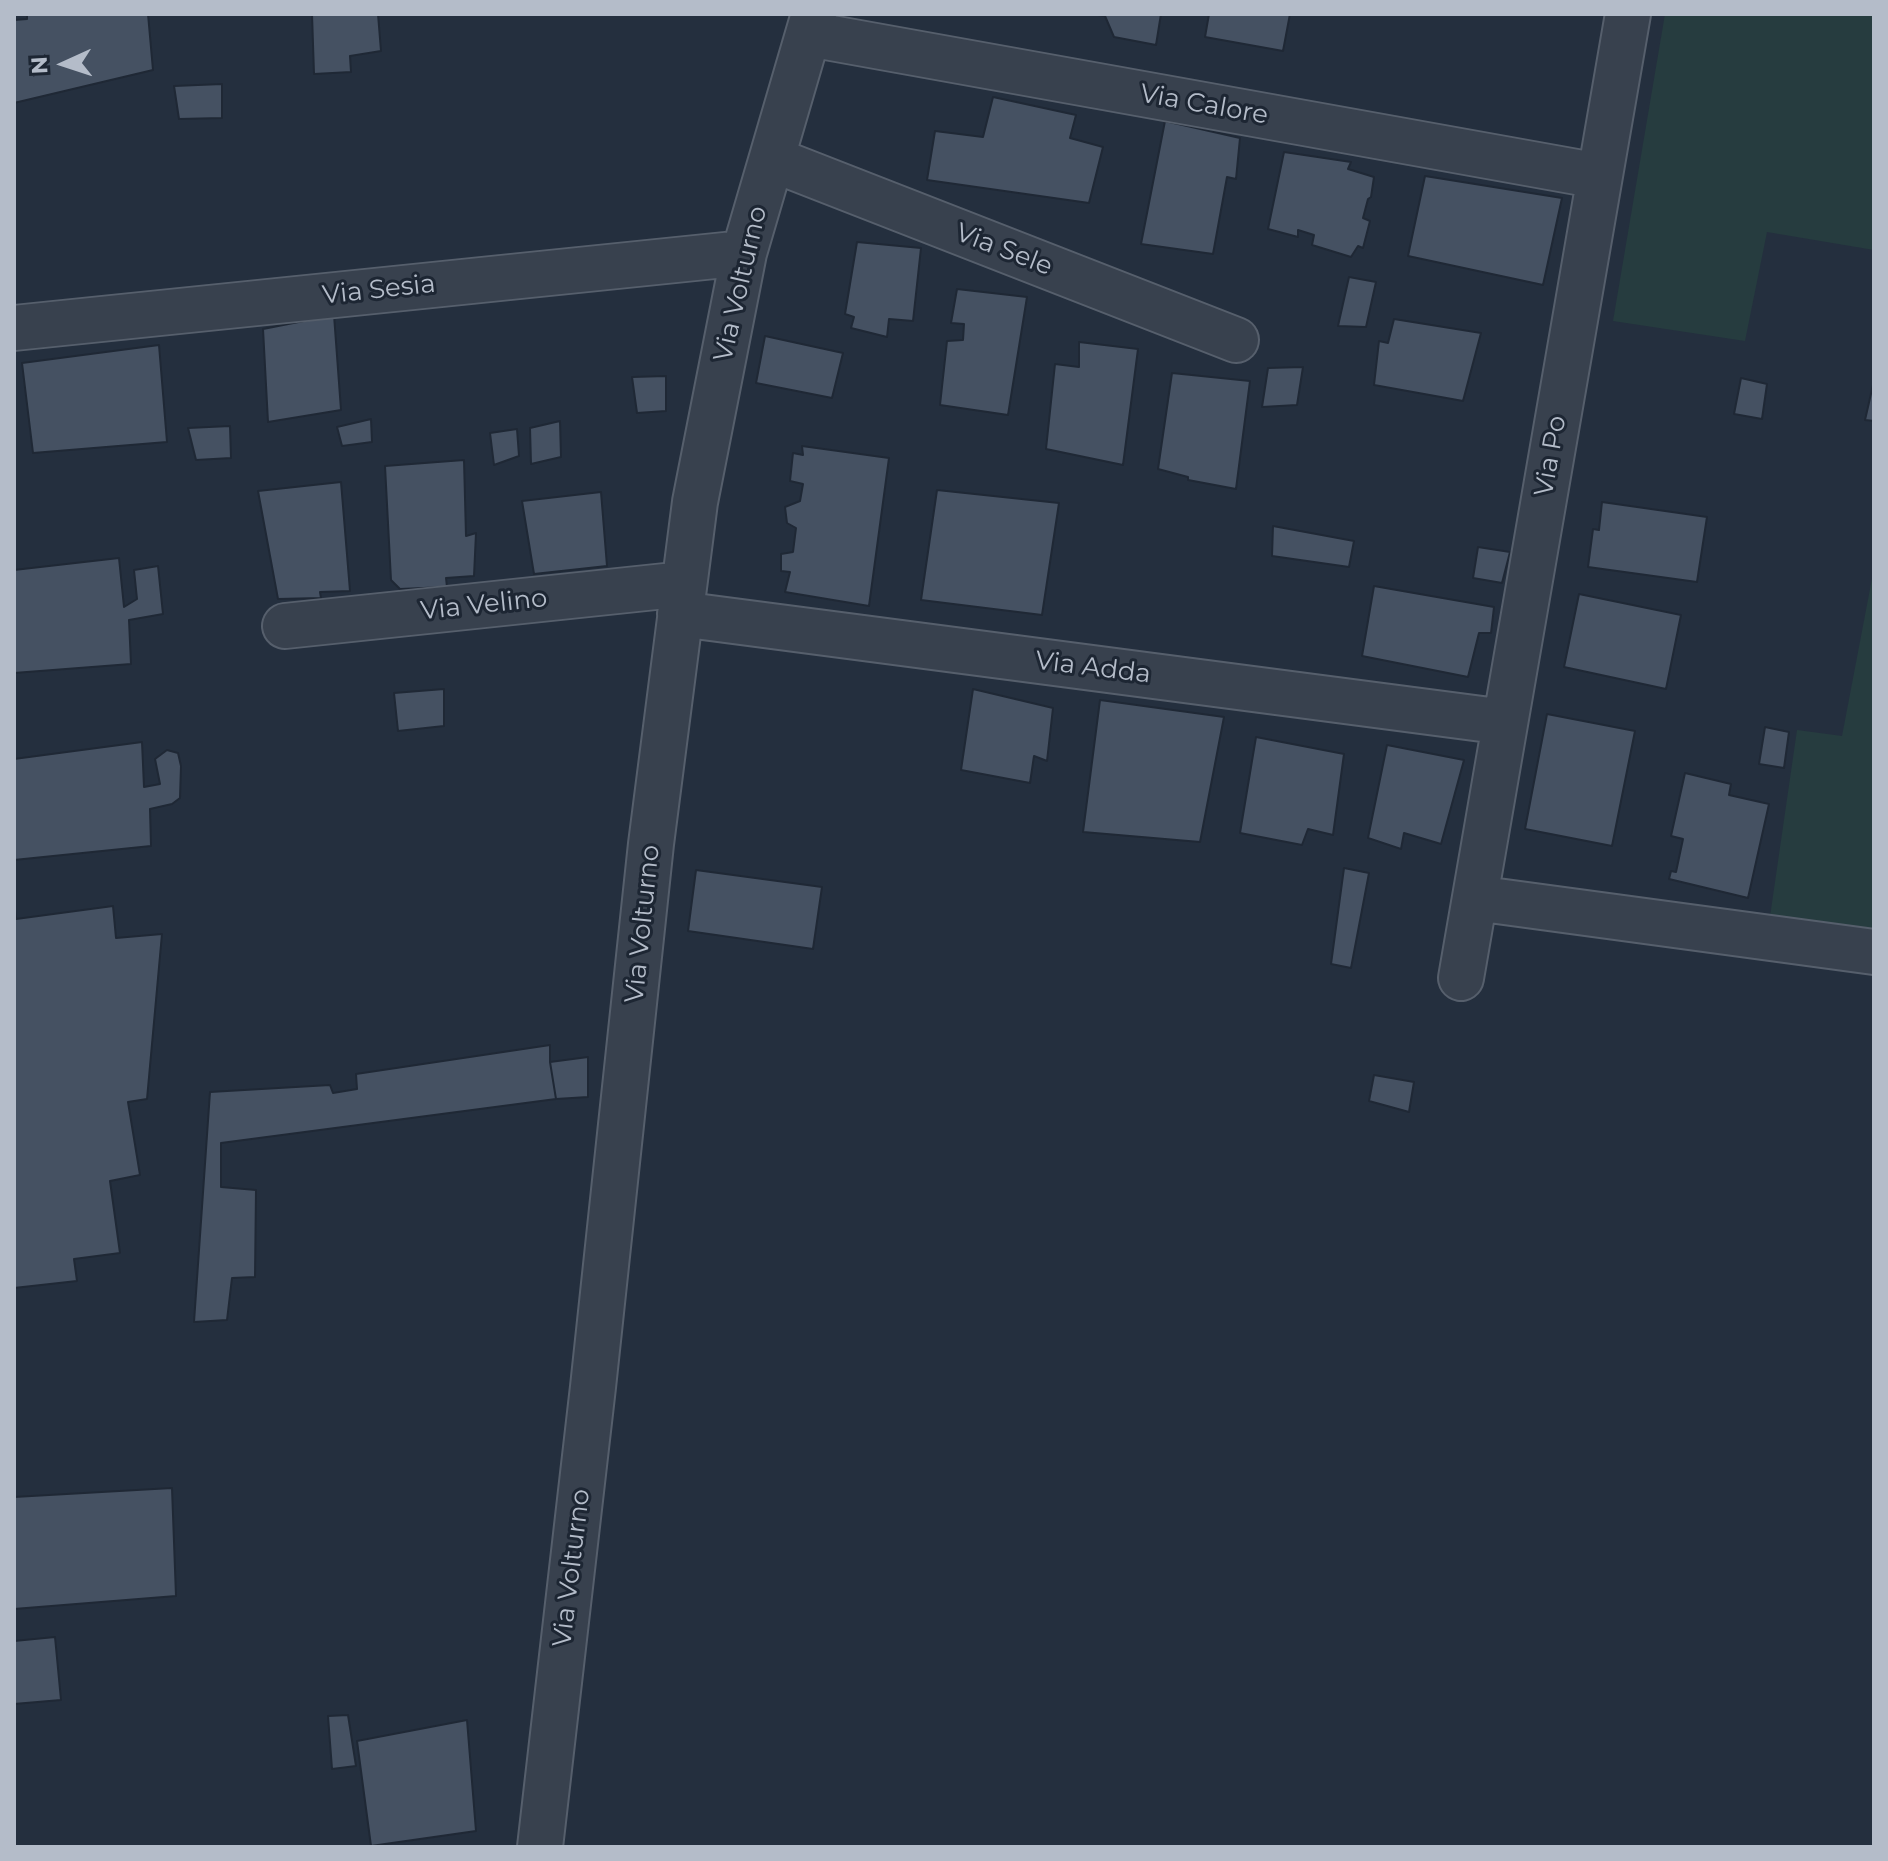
<!DOCTYPE html>
<html>
<head>
<meta charset="utf-8">
<style>
	body { margin:0 }
	#map { position:relative; width:1888px; height:1861px; overflow:hidden; background:#242f3e; font-family:Montserrat,sans-serif }
	canvas { display:block }
	.frame { position:absolute; inset:0; border:16px solid #b4bcc9; pointer-events:none }
	.north { position:absolute; left:24px; top:24px; width:80px; height:80px; -webkit-text-stroke:6px #1d2633; paint-order:stroke; rotate:267deg; font-size:22px; font-weight:700; line-height:32px; text-align:center; color:#b4bcc9 }
	.north::after { content:''; display:block; margin:auto; width:28px; height:36px; background:#b4bcc9; clip-path:polygon(50% 0,100% 100%,50% 72%,0 100%) }
</style>
</head>
<body>
<div id="map">
<canvas width="1888" height="1861"></canvas>
<div class="frame"></div>
<div class="north">N</div>
</div>
<script>
const ctx = document.querySelector('canvas').getContext('2d');
ctx.lineJoin = 'round';
function fillPath(path, color) {
  ctx.fillStyle = color;
  ctx.fill(path, 'evenodd');
}
function shape(rows) {
  const path = new Path2D();
  for (const r of rows) {
    path.moveTo(r[0], r[1]);
    for (let i = 2; i < r.length; i += 2) path.lineTo(r[i], r[i + 1]);
  }
  return path;
}
function trace(path, color, width, dash) {
  ctx.strokeStyle = color;
  ctx.lineWidth = width;
  ctx.lineCap = dash ? 'butt' : 'round';
  ctx.setLineDash(dash || []);
  ctx.stroke(path);
}
function drawText(font, color, halo, rows, align = 'center') {
  ctx.font = font + ' Montserrat,sans-serif';
  ctx.lineWidth = 6;
  ctx.setLineDash([]);
  ctx.textBaseline = 'middle';
  ctx.strokeStyle = halo;
  ctx.fillStyle = color;
  for (const [text, x, y, turn = 0] of rows) {
    ctx.save();
    ctx.translate(x, y);
    ctx.rotate((+turn || 0) * Math.PI / 180);
    ctx.textAlign = isNaN(turn) ? turn : align;
    if (halo) ctx.strokeText(text, 0, 0);
    ctx.fillText(text, 0, 0);
    ctx.restore();
  }
}
const green = shape([
	[1665,14,1874,14,1874,250,1767,232,1745,341,1613,321],
	[1874,568,1874,968,1765,951,1797,730,1842,736]
]);
const building = shape([
	[27,14,148,14,153,70,14,103,14,20,27,19,27,14],
	[312,14,378,14,381,51,350,56,351,72,314,74,312,14],
	[1091,14,1161,14,1156,45,1114,37,1105,16,1091,14],
	[1209,14,1290,14,1283,51,1205,37,1209,14],
	[222,84,222,118,179,119,174,86,222,84],
	[993,97,1076,115,1070,138,1103,147,1089,203,927,180,935,131,983,137,993,97],
	[1165,121,1240,138,1236,179,1227,177,1213,254,1141,244,1165,121],
	[1284,152,1351,162,1348,169,1374,177,1371,197,1368,199,1363,218,1370,221,1363,248,1358,246,1351,257,1312,245,1314,235,1298,230,1298,237,1268,229,1284,152],
	[1425,176,1562,198,1543,285,1408,256,1425,176],
	[857,242,921,248,913,321,889,319,887,337,851,328,854,317,845,314,857,242],
	[1349,277,1376,282,1366,327,1338,326,1349,277],
	[957,289,1027,297,1008,415,940,405,947,341,963,340,964,324,951,323,957,289],
	[334,315,341,410,268,422,263,329,334,315],
	[1394,319,1481,333,1463,401,1374,385,1379,341,1388,343,1394,319],
	[765,336,843,353,832,398,756,383,765,336],
	[1079,342,1138,349,1123,465,1046,449,1055,364,1079,367,1079,342],
	[159,345,167,442,33,453,22,363,159,345],
	[1303,367,1297,405,1262,407,1268,368,1303,367],
	[1172,373,1250,381,1236,489,1188,480,1188,477,1158,469,1172,373],
	[666,376,666,411,637,413,632,377,666,376],
	[1741,378,1767,384,1762,419,1734,414,1741,378],
	[1873,385,1874,385,1874,421,1865,420,1873,385],
	[371,419,372,442,342,446,337,427,371,419],
	[560,421,561,457,531,464,530,428,560,421],
	[230,426,231,458,196,460,188,428,230,426],
	[517,429,519,456,494,465,490,433,517,429],
	[802,446,889,458,869,606,785,592,790,572,781,571,781,554,793,552,796,528,787,523,785,507,800,501,803,484,790,481,793,453,803,455,802,446],
	[464,460,466,536,476,533,474,576,446,578,447,587,400,589,391,580,385,466,464,460],
	[341,482,350,591,320,592,321,598,278,599,258,491,341,482],
	[937,490,1059,503,1042,615,921,600,937,490],
	[601,492,607,566,534,574,522,501,601,492],
	[1602,502,1707,517,1697,582,1588,567,1593,529,1599,530,1602,502],
	[1273,526,1354,541,1349,567,1272,556,1273,526],
	[1478,547,1510,552,1502,583,1473,578,1478,547],
	[119,558,124,607,137,599,134,570,158,566,163,614,129,620,131,664,14,673,14,570,119,558],
	[1374,586,1494,607,1491,633,1479,633,1468,677,1362,656,1374,586],
	[1579,594,1681,615,1666,689,1564,667,1579,594],
	[444,689,444,726,398,731,394,693,444,689],
	[973,689,1053,708,1047,761,1034,756,1030,783,961,770,973,689],
	[1100,700,1224,717,1200,842,1083,832,1100,700],
	[1547,714,1635,731,1612,846,1525,829,1547,714],
	[1765,727,1789,732,1784,768,1759,764,1765,727],
	[1256,737,1344,754,1333,835,1308,829,1302,845,1240,833,1256,737],
	[142,742,144,787,160,784,155,759,167,750,178,753,181,766,180,798,172,804,150,809,151,846,14,860,14,759,142,742],
	[1387,745,1464,760,1441,844,1404,833,1401,849,1368,838,1387,745],
	[1685,773,1731,784,1729,795,1769,804,1748,898,1669,879,1671,871,1676,872,1683,839,1671,836,1685,773],
	[1344,868,1369,873,1351,968,1331,964,1344,868],
	[696,870,822,887,813,949,688,931,696,870],
	[14,904,16,919,113,906,116,938,162,934,147,1099,128,1102,140,1175,110,1181,120,1253,74,1259,77,1281,14,1288,14,904],
	[550,1045,550,1062,556,1099,221,1143,221,1187,256,1190,255,1277,232,1278,227,1320,194,1322,210,1092,330,1085,333,1093,357,1089,356,1074,550,1045],
	[588,1057,588,1097,556,1099,550,1062,588,1057],
	[1374,1075,1414,1082,1409,1112,1369,1101,1374,1075],
	[172,1488,176,1596,14,1609,14,1497,172,1488],
	[55,1637,61,1700,14,1704,14,1641,55,1637],
	[348,1715,356,1766,332,1769,328,1716,348,1715],
	[467,1720,476,1831,371,1846,357,1741,467,1720]
]);
const minor = shape([
	[809,34,1599,176],
	[772,159,1236,340],
	[14,328,744,253],
	[680,614,1505,722],
	[285,626,684,584],
	[1475,898,1874,952],
	[1461,978,1628,14],
	[540,1847,593,1387,651,844,695,502,744,253,814,14]
]);
const streetNames = [
	["Via Calore",1204,105,10],
	["Via Sele",1004,250,21],
	["Via Volturno",741,284,-77],
	["Via Sesia",379,290,-6],
	["Via Po",1551,456,-80],
	["Via Velino",484,605,-6],
	["Via Adda",1093,668,7],
	["Via Volturno",643,924,-84],
	["Via Volturno",572,1568,-83]
];
fillPath(green, '#263c3f');
fillPath(building, '#455162');
trace(building, '#1f2835', 2);
trace(minor, '#565f6c', 48);
trace(minor, '#38414e', 44);
drawText('26px', '#b4bcc9', '#1d2633', streetNames);
</script>
</body>
</html>
